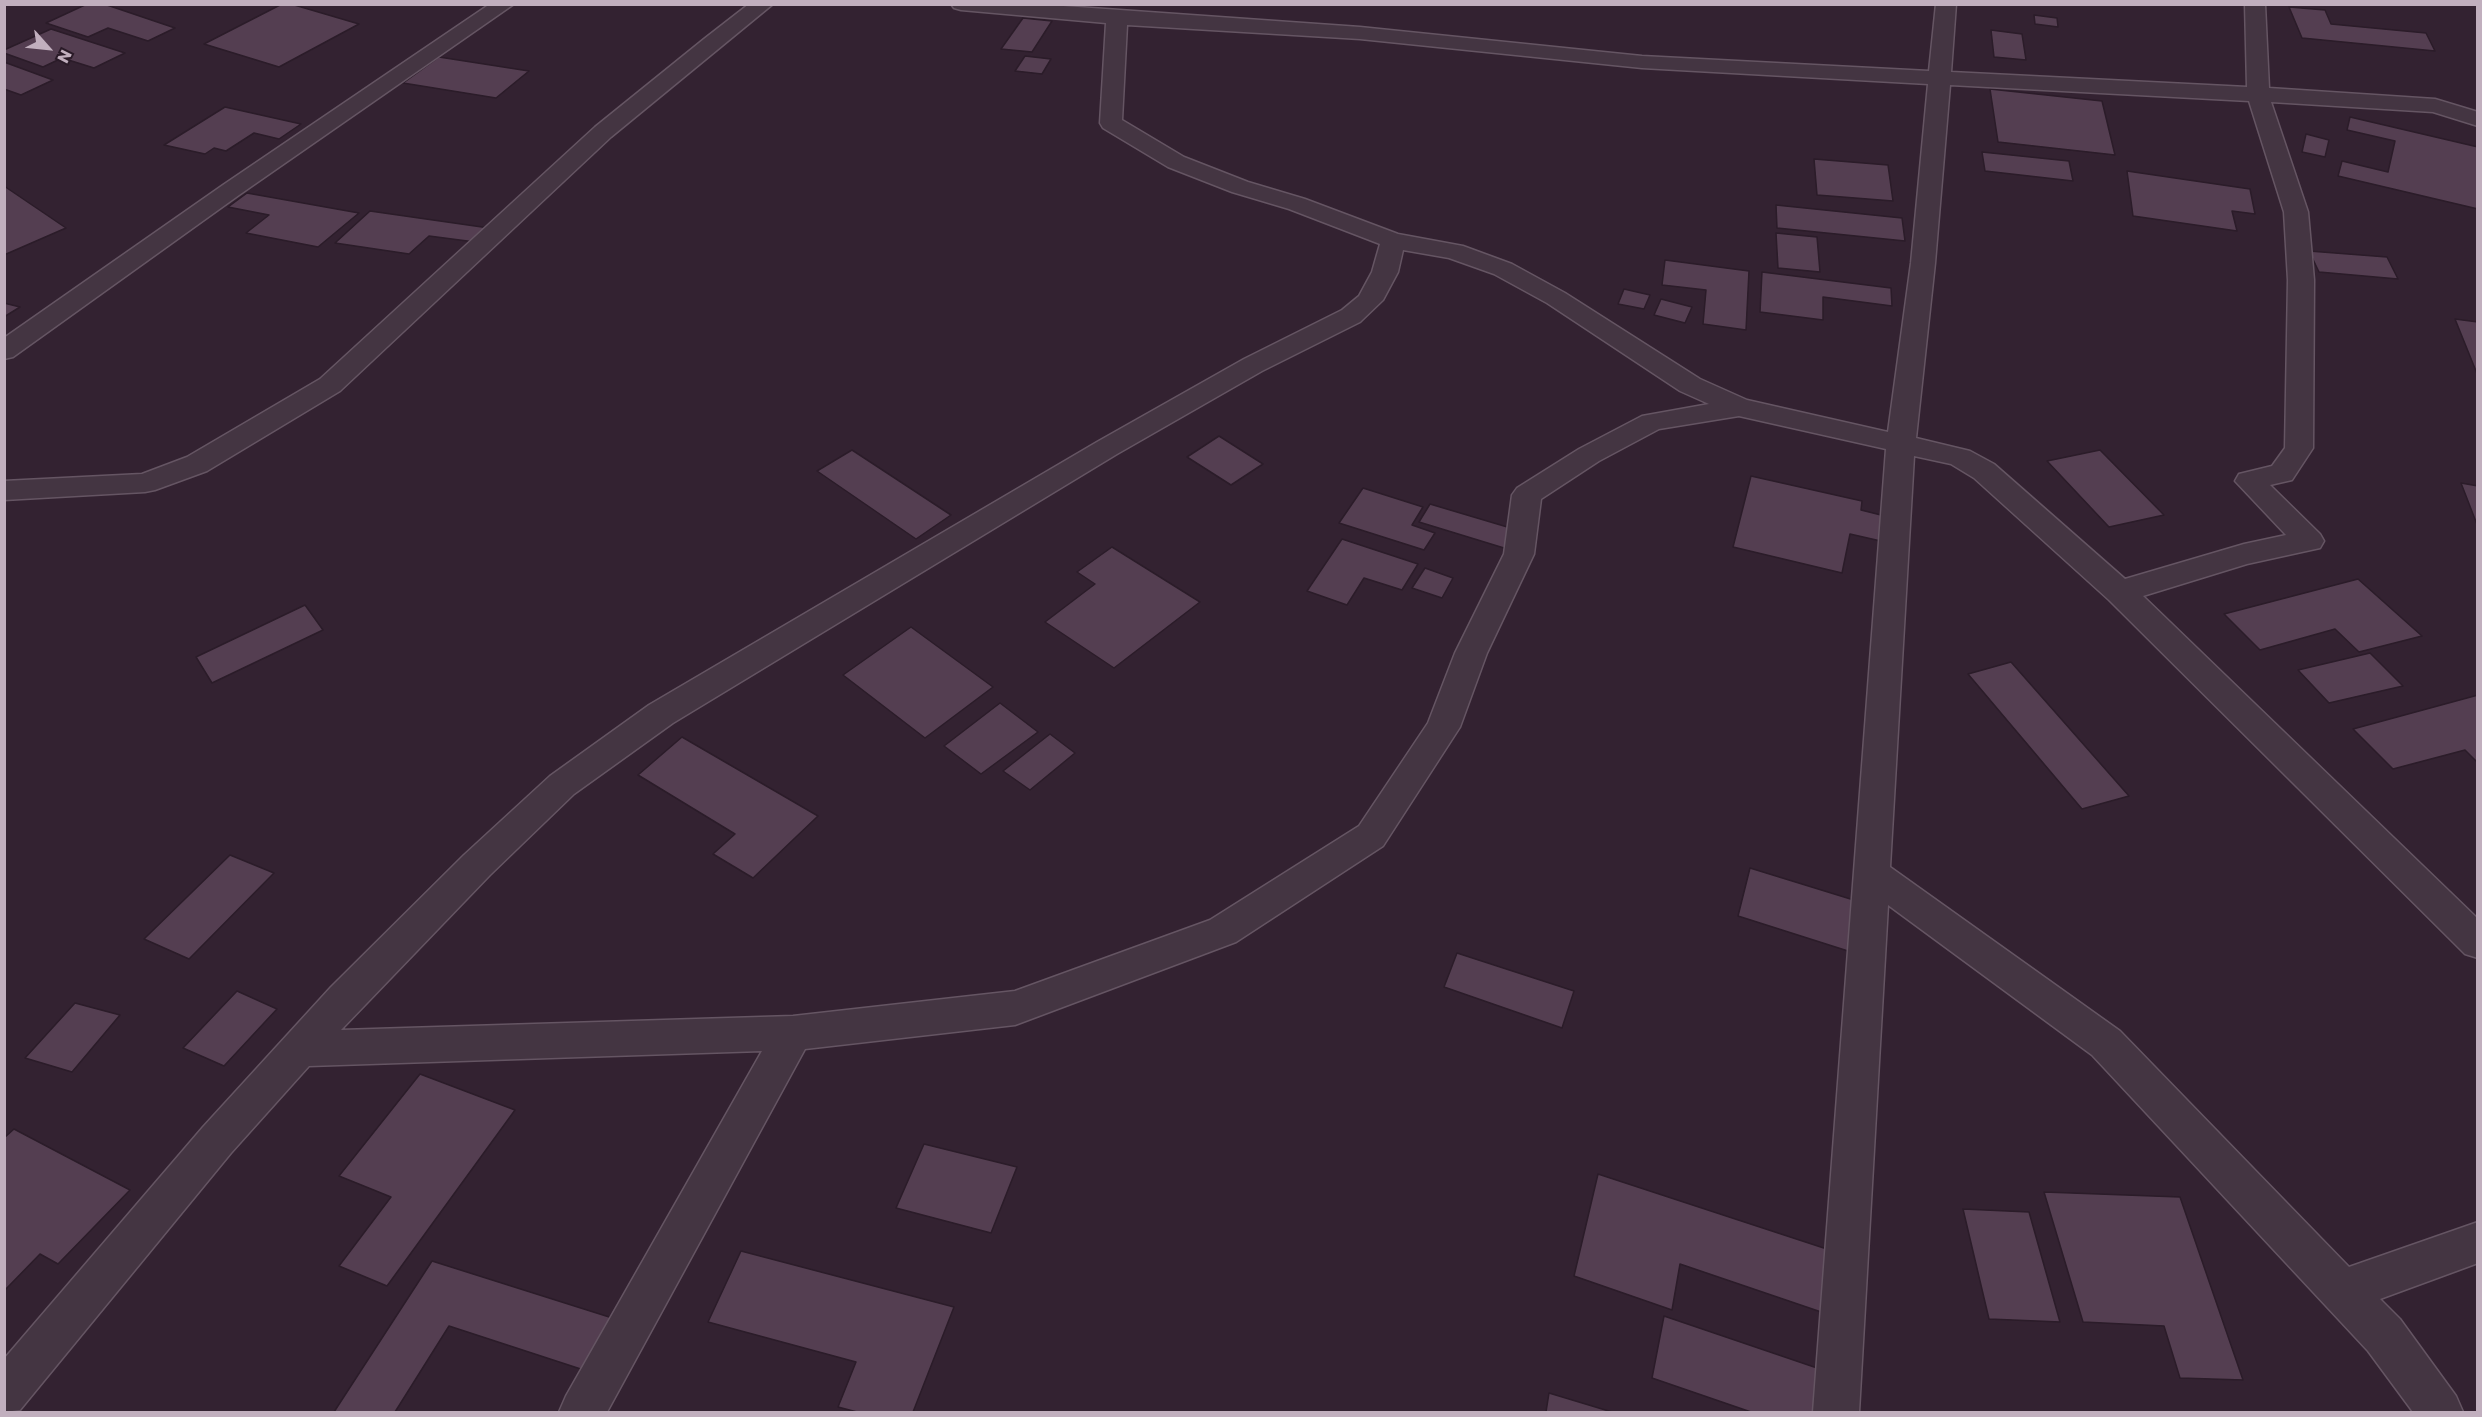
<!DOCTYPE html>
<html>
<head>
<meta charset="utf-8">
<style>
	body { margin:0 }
	#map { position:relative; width:2482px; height:1417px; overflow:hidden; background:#332231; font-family:Poppins,sans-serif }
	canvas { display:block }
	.frame { position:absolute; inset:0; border:6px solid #c1afbe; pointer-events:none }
	.north { position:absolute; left:18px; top:18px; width:60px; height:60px; -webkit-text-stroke:4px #291a27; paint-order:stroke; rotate:117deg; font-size:16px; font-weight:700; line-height:24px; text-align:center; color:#c1afbe }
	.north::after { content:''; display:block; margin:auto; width:21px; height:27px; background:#c1afbe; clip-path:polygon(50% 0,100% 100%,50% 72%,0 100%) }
</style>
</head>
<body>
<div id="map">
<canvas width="2482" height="1417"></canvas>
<div class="frame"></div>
<div class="north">N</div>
</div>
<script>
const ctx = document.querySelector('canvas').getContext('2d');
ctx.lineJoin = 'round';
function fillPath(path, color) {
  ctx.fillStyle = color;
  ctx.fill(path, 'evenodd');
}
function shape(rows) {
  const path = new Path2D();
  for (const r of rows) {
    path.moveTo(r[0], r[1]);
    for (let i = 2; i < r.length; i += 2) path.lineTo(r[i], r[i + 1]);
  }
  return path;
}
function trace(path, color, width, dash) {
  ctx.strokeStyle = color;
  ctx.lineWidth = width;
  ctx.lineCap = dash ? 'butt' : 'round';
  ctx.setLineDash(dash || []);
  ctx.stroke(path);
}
const building = shape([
	[87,4,104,4,175,28,148,41,108,28,88,37,46,23,87,4],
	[282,4,291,4,359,24,279,67,204,44,282,4],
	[2289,7,2325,10,2331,24,2426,33,2435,51,2302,38,2289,7],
	[2034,15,2057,18,2058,27,2035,24,2034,15],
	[1023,18,1052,21,1032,52,1001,49,1023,18],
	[51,29,125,53,94,68,62,58,43,67,4,53,4,50,51,29],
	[1991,30,2022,34,2026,60,1994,57,1991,30],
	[1025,56,1051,59,1042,74,1015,71,1025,56],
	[439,57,529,71,496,98,403,83,439,57],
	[4,62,53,80,21,95,4,89,4,62],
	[1990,89,2102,101,2115,155,1998,142,1990,89],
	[225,107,301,124,279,139,254,133,226,151,214,148,205,154,164,145,225,107],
	[2350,117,2478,147,2478,209,2338,176,2342,161,2388,172,2395,141,2347,130,2350,117],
	[2306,134,2329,140,2325,157,2302,152,2306,134],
	[1982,152,2069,161,2073,181,1985,171,1982,152],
	[1814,159,1888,165,1893,201,1817,195,1814,159],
	[2127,171,2250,189,2255,214,2232,211,2237,231,2133,216,2127,171],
	[4,186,66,228,4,255,4,186],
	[247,193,359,213,318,247,246,233,269,215,228,207,247,193],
	[1776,205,1902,218,1905,241,1777,228,1776,205],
	[370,211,489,228,475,242,429,236,409,254,335,243,370,211],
	[1776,233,1817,237,1820,272,1778,268,1776,233],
	[2309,251,2387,257,2398,279,2319,272,2309,251],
	[1665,260,1749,271,1746,330,1703,324,1706,290,1662,285,1665,260],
	[1762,272,1891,288,1892,306,1823,297,1823,320,1760,312,1762,272],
	[1624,289,1650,295,1644,309,1618,304,1624,289],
	[1661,299,1692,307,1685,323,1654,315,1661,299],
	[4,303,20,307,4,317,4,303],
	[2455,319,2478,322,2478,376,2455,319],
	[1219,436,1263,464,1231,485,1187,457,1219,436],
	[852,450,951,515,916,539,817,471,852,450],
	[2100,450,2164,515,2109,527,2047,461,2100,450],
	[1751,476,1862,501,1861,510,1889,517,1885,542,1850,534,1842,573,1733,547,1751,476],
	[2461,483,2478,486,2478,527,2461,483],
	[1363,488,1423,507,1412,525,1435,533,1424,550,1339,523,1363,488],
	[1430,504,1514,529,1504,548,1419,522,1430,504],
	[1342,539,1418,564,1402,590,1364,578,1347,605,1307,591,1342,539],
	[1112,547,1200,602,1114,668,1045,622,1095,584,1077,572,1112,547],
	[1425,568,1453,578,1442,598,1412,588,1425,568],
	[2358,579,2422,636,2359,652,2335,629,2260,650,2224,614,2358,579],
	[305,605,323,630,212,683,196,657,305,605],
	[911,627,993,687,925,738,843,675,911,627],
	[2370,653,2403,686,2329,703,2298,670,2370,653],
	[2011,662,2129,796,2082,809,1968,674,2011,662],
	[2478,695,2478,763,2465,750,2393,769,2353,729,2478,695],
	[1000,703,1038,732,981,774,944,746,1000,703],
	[1050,734,1075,753,1030,790,1003,771,1050,734],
	[682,737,818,816,753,878,713,854,735,834,638,775,682,737],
	[230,855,274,873,189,959,144,939,230,855],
	[1750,868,1857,901,1848,951,1738,916,1750,868],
	[1457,953,1574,991,1562,1028,1444,987,1457,953],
	[237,991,277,1009,224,1066,183,1048,237,991],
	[75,1003,120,1015,72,1072,25,1058,75,1003],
	[420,1074,515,1110,387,1286,339,1266,391,1197,339,1176,420,1074],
	[14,1129,130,1190,58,1264,40,1254,4,1291,4,1138,14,1129],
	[924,1144,1017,1167,991,1233,896,1208,924,1144],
	[1598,1174,1839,1253,1830,1315,1680,1264,1672,1310,1574,1276,1598,1174],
	[2044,1192,2180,1197,2243,1380,2180,1378,2164,1326,2083,1322,2044,1192],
	[1963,1209,2029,1212,2060,1322,1989,1319,1963,1209],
	[741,1251,954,1307,913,1412,857,1412,838,1407,856,1362,708,1322,741,1251],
	[432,1261,625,1322,596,1374,449,1326,395,1412,334,1412,432,1261],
	[1664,1316,1820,1369,1815,1412,1751,1412,1652,1378,1664,1316],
	[1549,1393,1612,1412,1546,1412,1549,1393]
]);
const minor = shape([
	[490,4,514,4,239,195,13,357,4,359,4,338,223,185,490,4],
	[749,4,773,4,611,137,340,391,207,471,155,490,145,492,4,500,4,481,142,474,187,457,320,379,595,127,704,39,749,4],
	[951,4,1035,4,1360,27,1642,56,1929,71,1936,4,1956,4,1951,72,2247,87,2245,4,2265,4,2269,88,2435,99,2478,112,2478,126,2433,112,2271,102,2308,212,2314,280,2313,448,2292,480,2270,485,2320,534,2324,541,2320,548,2247,564,2143,596,2478,919,2478,958,2465,954,2109,600,1974,478,1951,464,1914,456,1890,867,2120,1031,2349,1267,2478,1222,2478,1263,2380,1299,2400,1319,2456,1396,2463,1412,2413,1412,2368,1351,2092,1055,1888,905,1859,1412,1813,1412,1886,449,1739,416,1659,429,1599,461,1541,499,1534,554,1487,653,1460,727,1383,846,1236,942,1015,1025,805,1049,607,1412,559,1412,566,1396,762,1051,309,1066,231,1153,20,1410,4,1412,4,1359,203,1127,331,987,464,855,550,776,649,705,1097,442,1244,359,1342,310,1359,296,1372,272,1380,244,1289,209,1232,192,1168,167,1103,128,1100,123,1106,23,961,10,954,8,951,4],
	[1127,25,1360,39,1642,68,1928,84,1911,263,1888,432,1747,400,1700,379,1565,293,1512,264,1463,246,1398,234,1305,199,1248,182,1184,157,1122,120,1127,25],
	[1950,85,2249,101,2284,212,2288,280,2285,448,2272,466,2239,474,2235,481,2286,535,2244,544,2125,579,1994,464,1970,451,1916,438,1935,263,1950,85],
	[1403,250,1449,258,1494,274,1547,303,1680,391,1709,404,1642,416,1579,449,1517,488,1512,495,1504,554,1455,653,1428,723,1359,826,1210,920,1015,991,793,1016,341,1030,490,875,574,794,673,723,1117,454,1262,371,1360,322,1383,300,1398,272,1403,250]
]);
fillPath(building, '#543e51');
trace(building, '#2b1c29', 1.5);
trace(minor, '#655563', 3);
fillPath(minor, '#443542');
</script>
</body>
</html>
